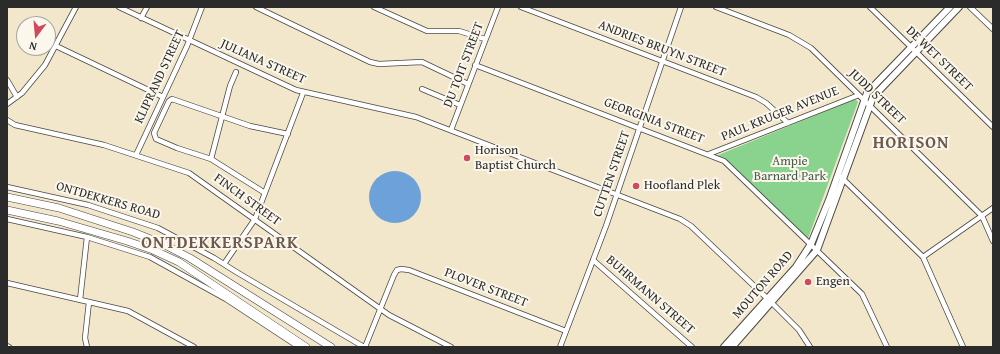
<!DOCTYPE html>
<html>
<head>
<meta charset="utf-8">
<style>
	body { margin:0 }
	#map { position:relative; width:1000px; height:354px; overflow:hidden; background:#f2e6cb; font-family:"Gentium Book Plus",serif }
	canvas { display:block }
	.frame { position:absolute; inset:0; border:8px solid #2b2b2b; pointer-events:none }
	.north { position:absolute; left:16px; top:16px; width:40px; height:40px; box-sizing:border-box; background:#fbf7ec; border:1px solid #a8a59f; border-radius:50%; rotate:196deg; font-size:11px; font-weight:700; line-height:16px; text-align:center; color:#2b2b2b }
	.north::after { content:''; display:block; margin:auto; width:14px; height:18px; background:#d1495b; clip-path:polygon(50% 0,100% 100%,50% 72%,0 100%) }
</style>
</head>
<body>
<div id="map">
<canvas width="1000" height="354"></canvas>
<div class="frame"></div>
<div class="north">N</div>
</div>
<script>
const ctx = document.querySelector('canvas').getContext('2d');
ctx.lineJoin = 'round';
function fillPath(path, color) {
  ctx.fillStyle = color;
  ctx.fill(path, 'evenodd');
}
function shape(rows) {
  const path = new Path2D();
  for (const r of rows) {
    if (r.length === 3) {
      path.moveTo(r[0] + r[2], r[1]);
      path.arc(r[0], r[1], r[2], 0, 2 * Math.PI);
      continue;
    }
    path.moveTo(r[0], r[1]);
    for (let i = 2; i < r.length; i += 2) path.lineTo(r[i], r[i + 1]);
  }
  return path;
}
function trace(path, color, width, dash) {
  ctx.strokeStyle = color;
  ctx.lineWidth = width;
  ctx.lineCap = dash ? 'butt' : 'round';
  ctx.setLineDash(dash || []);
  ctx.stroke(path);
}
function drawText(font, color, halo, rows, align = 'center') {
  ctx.font = font + ' "Gentium Book Plus",serif';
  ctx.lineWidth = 4;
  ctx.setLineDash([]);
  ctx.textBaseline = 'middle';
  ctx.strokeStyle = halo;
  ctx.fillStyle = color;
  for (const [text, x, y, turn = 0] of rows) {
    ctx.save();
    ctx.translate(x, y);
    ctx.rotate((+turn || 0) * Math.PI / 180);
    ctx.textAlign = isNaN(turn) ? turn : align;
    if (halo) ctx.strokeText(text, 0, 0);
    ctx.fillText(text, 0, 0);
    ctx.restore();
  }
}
const green = shape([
	[855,99,858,102,806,244,716,156]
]);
const water = shape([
	[395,197,26]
]);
const street = shape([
	[119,7,296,90,416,117,680,219,691,226,771,302,799,330,810,347],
	[256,7,370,62,379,64,422,62,468,84],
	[374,7,427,31,459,31,485,39],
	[521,7,756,97,766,103,788,123],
	[716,7,789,35,811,48,982,216,993,241],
	[870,7,993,127],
	[970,7,993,29],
	[141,18,147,7],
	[56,46,163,97],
	[475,65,724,161,862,294,887,347],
	[7,80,17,97],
	[422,89,460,105],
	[7,104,22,93,45,65,76,7],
	[7,120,15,125,104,145,189,173,389,315,451,347],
	[451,130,498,7],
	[709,154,859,95],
	[136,155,187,46,202,7],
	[211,159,230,86,236,72],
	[841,177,923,257,963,347],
	[7,187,88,205,158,228,214,258,238,273,364,347],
	[265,193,211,159,177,148,156,139,154,133,169,101,172,99,250,126,288,134],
	[7,219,87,237,150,257,226,299,299,347],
	[923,257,993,208],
	[593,260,692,347],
	[224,264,255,219,303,93],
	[7,283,128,311,194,347],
	[80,300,87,237],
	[7,346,9,347],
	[87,347,85,338,89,302],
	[365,347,394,275,397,270,401,269,409,270,566,331],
	[560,347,606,226,681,7]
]);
const secondary = shape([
	[724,347,796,267,811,244,829,200,867,93,950,7],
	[732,347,817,250,873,97,959,7]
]);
const primary = shape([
	[7,197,59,208,133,232,163,244,190,258,331,347],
	[7,210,58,221,127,241,153,250,179,262,306,347]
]);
const markers = [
	[467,158,4,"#d1495b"],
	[636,186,4,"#d1495b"],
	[808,282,4,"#d1495b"]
];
const streetNames = [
	["ANDRIES BRUYN STREET",662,49,21],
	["DE WET STREET",939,59,44],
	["JULIANA STREET",263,62,24],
	["DU TOIT STREET",464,65,-69],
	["KLIPRAND STREET",160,77,-65],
	["JUDD STREET",877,97,44],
	["PAUL KRUGER AVENUE",780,114,-22],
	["GEORGINIA STREET",654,121,21],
	["CUTTEN STREET",612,174,-71],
	["FINCH STREET",247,200,36],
	["ONTDEKKERS ROAD",108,201,16],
	["MOUTON ROAD",763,285,-49],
	["PLOVER STREET",486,288,21],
	["BUHRMANN STREET",650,295,41]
];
const poiNames = [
	["Horison",475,151],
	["Baptist Church",475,166],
	["Hoofland Plek",644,186],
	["Engen",816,282]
];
const parkNames = [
	["Ampie",790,162],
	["Barnard Park",790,177]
];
const districtNames = [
	["HORISON",911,144],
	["ONTDEKKERSPARK",220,244]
];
fillPath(green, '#8ad38e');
fillPath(water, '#6ca2d9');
trace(street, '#494743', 6);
trace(secondary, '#494743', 8);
trace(primary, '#494743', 8);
trace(street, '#fff', 4.5);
trace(secondary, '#fff', 6);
trace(primary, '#fff', 7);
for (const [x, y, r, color] of markers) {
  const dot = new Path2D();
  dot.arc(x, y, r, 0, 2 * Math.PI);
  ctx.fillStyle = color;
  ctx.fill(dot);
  trace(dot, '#fbf7ec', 1.5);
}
drawText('13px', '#2b2b2b', '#fbf7ec', streetNames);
drawText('13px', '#2b2b2b', '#fbf7ec', poiNames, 'left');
drawText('13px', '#485d49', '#fbf7ec', parkNames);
ctx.letterSpacing = '1px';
drawText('bold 17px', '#6e594e', '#fbf7ec', districtNames);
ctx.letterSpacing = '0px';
</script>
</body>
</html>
